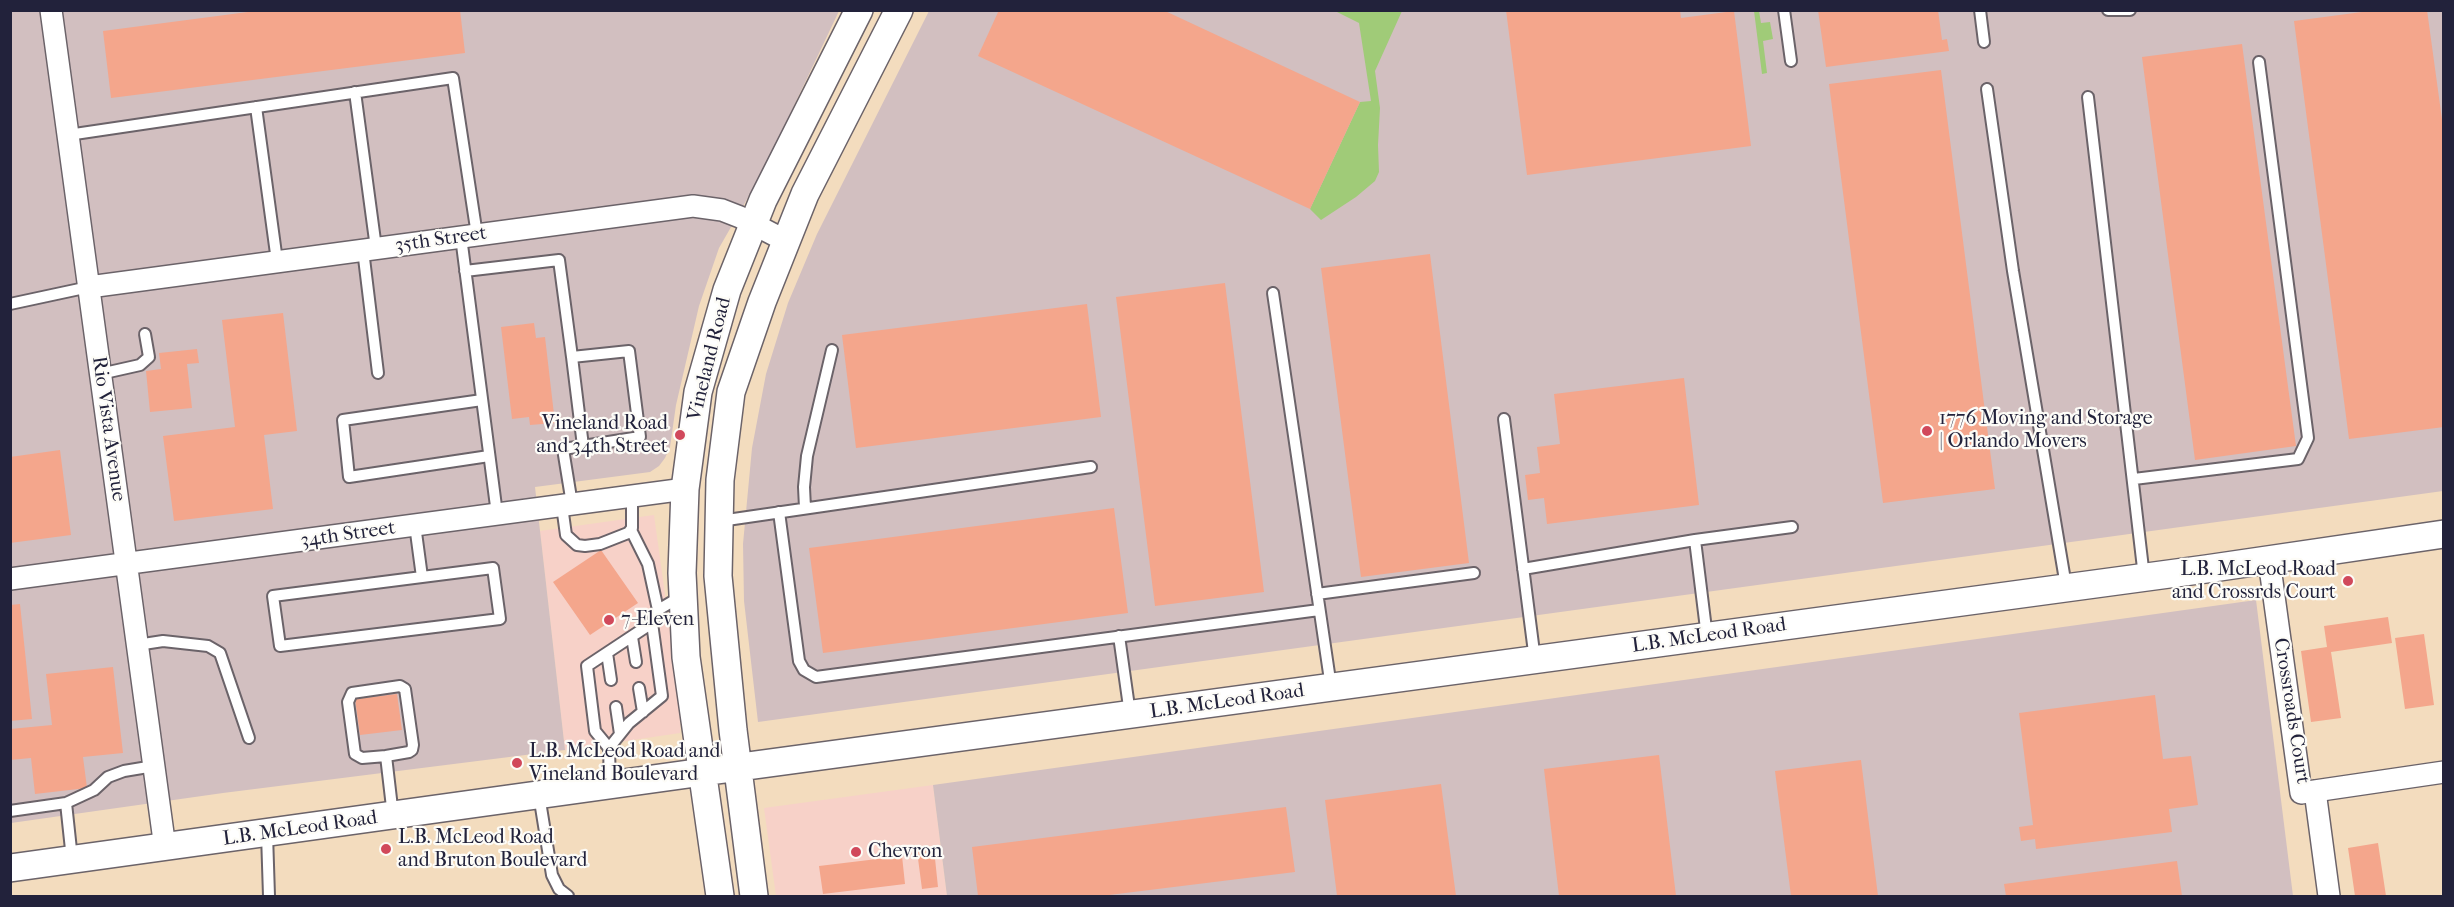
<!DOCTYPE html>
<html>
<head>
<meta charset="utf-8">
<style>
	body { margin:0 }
	#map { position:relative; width:2454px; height:907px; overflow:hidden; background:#f3dcbe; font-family:"IM FELL French Canon",serif }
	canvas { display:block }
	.frame { position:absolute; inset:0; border:12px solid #22223b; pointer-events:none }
</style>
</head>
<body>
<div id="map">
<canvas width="2454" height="907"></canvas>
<div class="frame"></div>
</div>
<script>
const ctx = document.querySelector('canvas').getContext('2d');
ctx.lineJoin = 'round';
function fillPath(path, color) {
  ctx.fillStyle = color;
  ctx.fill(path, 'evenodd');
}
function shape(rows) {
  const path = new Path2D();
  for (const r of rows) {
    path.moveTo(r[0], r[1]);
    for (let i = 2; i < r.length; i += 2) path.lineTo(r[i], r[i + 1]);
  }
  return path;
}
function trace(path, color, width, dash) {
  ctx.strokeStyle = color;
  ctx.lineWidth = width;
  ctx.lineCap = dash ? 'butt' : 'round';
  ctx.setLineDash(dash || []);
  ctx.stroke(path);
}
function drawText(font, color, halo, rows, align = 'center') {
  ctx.font = font + ' "IM FELL French Canon",serif';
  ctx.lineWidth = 4.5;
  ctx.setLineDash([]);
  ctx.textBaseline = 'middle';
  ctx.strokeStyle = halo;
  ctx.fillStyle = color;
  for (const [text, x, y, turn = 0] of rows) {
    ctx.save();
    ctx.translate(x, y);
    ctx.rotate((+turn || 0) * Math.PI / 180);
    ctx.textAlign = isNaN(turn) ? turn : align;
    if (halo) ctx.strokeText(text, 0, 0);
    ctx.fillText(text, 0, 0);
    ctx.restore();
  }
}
const built = shape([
	[654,515,681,710,680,733,565,750,540,531],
	[933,785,947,896,776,896,764,808]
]);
const industrial = shape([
	[11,11,839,11,762,173,719,248,699,306,676,405,670,447,665,458,659,466,650,472,535,487,565,750,223,793,11,823],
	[929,11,2443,11,2443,491,758,722,744,601,743,544,752,448,766,374,788,303,817,234],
	[2256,600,2293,896,947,896,933,785]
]);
const green = shape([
	[1335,11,1402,11,1375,71,1380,108,1378,145,1379,172,1375,181,1356,197,1321,220,1310,209,1360,102,1371,101,1359,23],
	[1754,11,1759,11,1761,23,1770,22,1773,39,1763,41,1767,73,1762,74]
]);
const building = shape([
	[263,10,460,10,465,53,111,98,103,31],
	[999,10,1163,10,1360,102,1310,209,978,56],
	[1506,10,1680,10,1681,18,1734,11,1751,146,1527,175],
	[1818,10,1938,10,1942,40,1947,39,1949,51,1826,67],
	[2377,10,2427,10,2444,134,2444,427,2349,439,2294,21],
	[2242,44,2296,446,2195,460,2142,57],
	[1941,70,1995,489,1883,503,1829,84],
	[1430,254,1469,563,1361,577,1321,268],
	[1225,283,1264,592,1155,606,1116,297],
	[1087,304,1101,417,856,448,842,335],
	[283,313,297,431,264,435,273,509,174,521,163,436,235,427,222,320],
	[534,323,536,338,545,337,555,423,530,425,529,417,512,419,501,327],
	[197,349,199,363,187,364,192,408,150,412,146,371,161,369,159,353],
	[1684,378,1699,505,1547,524,1544,498,1528,500,1525,475,1540,473,1537,447,1560,444,1554,394],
	[60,450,71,535,10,543,10,457],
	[1114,508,1128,613,823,653,809,548],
	[601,550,638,603,590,635,553,582],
	[20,604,32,719,10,721,10,605],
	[2388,617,2392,643,2331,652,2341,718,2311,722,2301,651,2327,647,2324,626],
	[2424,634,2434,705,2405,709,2395,638],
	[113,667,123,753,83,757,87,788,35,794,31,758,10,760,10,729,52,725,46,674],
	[397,694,402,730,360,735,355,699],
	[2155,695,2163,759,2191,756,2198,805,2169,809,2172,832,2036,849,2035,839,2021,841,2019,827,2033,825,2019,713],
	[1659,755,1676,896,1559,896,1544,769],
	[1861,760,1878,896,1791,896,1775,771],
	[1441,784,1456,896,1337,896,1325,800],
	[1286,807,1295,872,1101,896,978,896,972,847],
	[2378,843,2386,896,2355,896,2348,848],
	[934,849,938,887,922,889,917,851],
	[902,856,905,884,823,894,819,866],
	[2177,861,2182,896,2006,896,2004,884]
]);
const service = shape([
	[1784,10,1791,61],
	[1980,10,1984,42],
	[2108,10,2130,10],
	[1987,89,2013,271,2066,586],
	[355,92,376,248],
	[2088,97,2144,577],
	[256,107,277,261],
	[68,135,453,78,477,235],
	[461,237,497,514],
	[363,250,378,373],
	[465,271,559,260,572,357],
	[1273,293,1331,687],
	[10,304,89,287],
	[100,374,140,365,149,357,145,334],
	[482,400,343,420,349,477,489,456],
	[1504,419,1535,660],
	[2134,479,2298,459,2308,438,2259,62],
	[572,504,563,449,583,446,640,437,629,351,572,357,583,446],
	[562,506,566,535,577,545,585,546,600,544,628,533,632,528,632,496],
	[805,508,804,487,807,456,832,350],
	[779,512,799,661,804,670,816,677,1319,610],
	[720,521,1091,467],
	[415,525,422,577,273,596,280,646,500,619,493,568,422,577],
	[631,530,648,564,658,610],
	[1695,540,1792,527],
	[1523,569,1695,540,1707,637],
	[1317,594,1474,573],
	[1119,636,1130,714],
	[632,637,636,662],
	[137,645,163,641,208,646,220,653,249,738],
	[607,653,611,680],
	[639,688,643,712],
	[616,707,620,734],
	[609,748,595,731,587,666,652,623],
	[386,756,362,758,355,754,348,702,352,693,400,686,405,689,413,745,412,750,409,752,386,756,393,816],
	[610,784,609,748,629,723,662,696,652,623,658,610,680,597],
	[539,795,552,875,559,889,568,896],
	[66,803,72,859],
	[10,811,66,803,94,790,108,777,124,771,154,766],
	[267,834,269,896]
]);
const minor = shape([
	[51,10,165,848],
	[89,287,693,206,722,210,740,217,786,241],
	[2269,560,2301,793,2444,772],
	[10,579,685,489],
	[2315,791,2329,896]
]);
const tertiary = shape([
	[10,868,703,772,2206,569,2444,534],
	[720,896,686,657,682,573,685,489,698,392,727,290,763,200,859,10],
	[754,896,733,730,718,576,720,480,731,392,762,302,805,194,899,10]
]);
const markers = [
	[1927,431,6,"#d1495b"],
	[680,435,6,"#d1495b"],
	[2348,581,6,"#d1495b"],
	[609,620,6,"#d1495b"],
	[517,763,6,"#d1495b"],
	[386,849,6,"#d1495b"],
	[856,852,6,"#d1495b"]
];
const streetNames = [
	["35th Street",441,240,-8],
	["Vineland Road",710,359,-76],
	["Rio Vista Avenue",108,429,82],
	["34th Street",348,535,-8],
	["L.B. McLeod Road",1709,636,-8],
	["L.B. McLeod Road",1227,702,-8],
	["Crossroads Court",2291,711,81],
	["L.B. McLeod Road",300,829,-8]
];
const poiNames = [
	["1776 Moving and Storage",1939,419],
	["| Orlando Movers",1939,442],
	["Vineland Road",668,424,"right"],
	["and 34th Street",668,447,"right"],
	["L.B. McLeod Road",2336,570,"right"],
	["and Crossrds Court",2336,593,"right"],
	["7-Eleven",621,620],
	["L.B. McLeod Road and",529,752],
	["Vineland Boulevard",529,775],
	["L.B. McLeod Road",398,838],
	["and Bruton Boulevard",398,861],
	["Chevron",868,852]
];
fillPath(built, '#f7d1c8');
fillPath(industrial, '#d2bfc0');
fillPath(green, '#a0cb78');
fillPath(building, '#f4a68c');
trace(service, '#6b6369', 14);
trace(minor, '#6b6369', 24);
trace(tertiary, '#6b6369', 30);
trace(service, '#fff', 10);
trace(minor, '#fff', 21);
trace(tertiary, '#fff', 27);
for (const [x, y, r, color] of markers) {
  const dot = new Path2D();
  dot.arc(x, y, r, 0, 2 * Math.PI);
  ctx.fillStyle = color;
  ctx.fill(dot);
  trace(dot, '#fdfcf7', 2);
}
drawText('20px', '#22223b', '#fdfcf7', streetNames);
drawText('20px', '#22223b', '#fdfcf7', poiNames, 'left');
</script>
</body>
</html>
